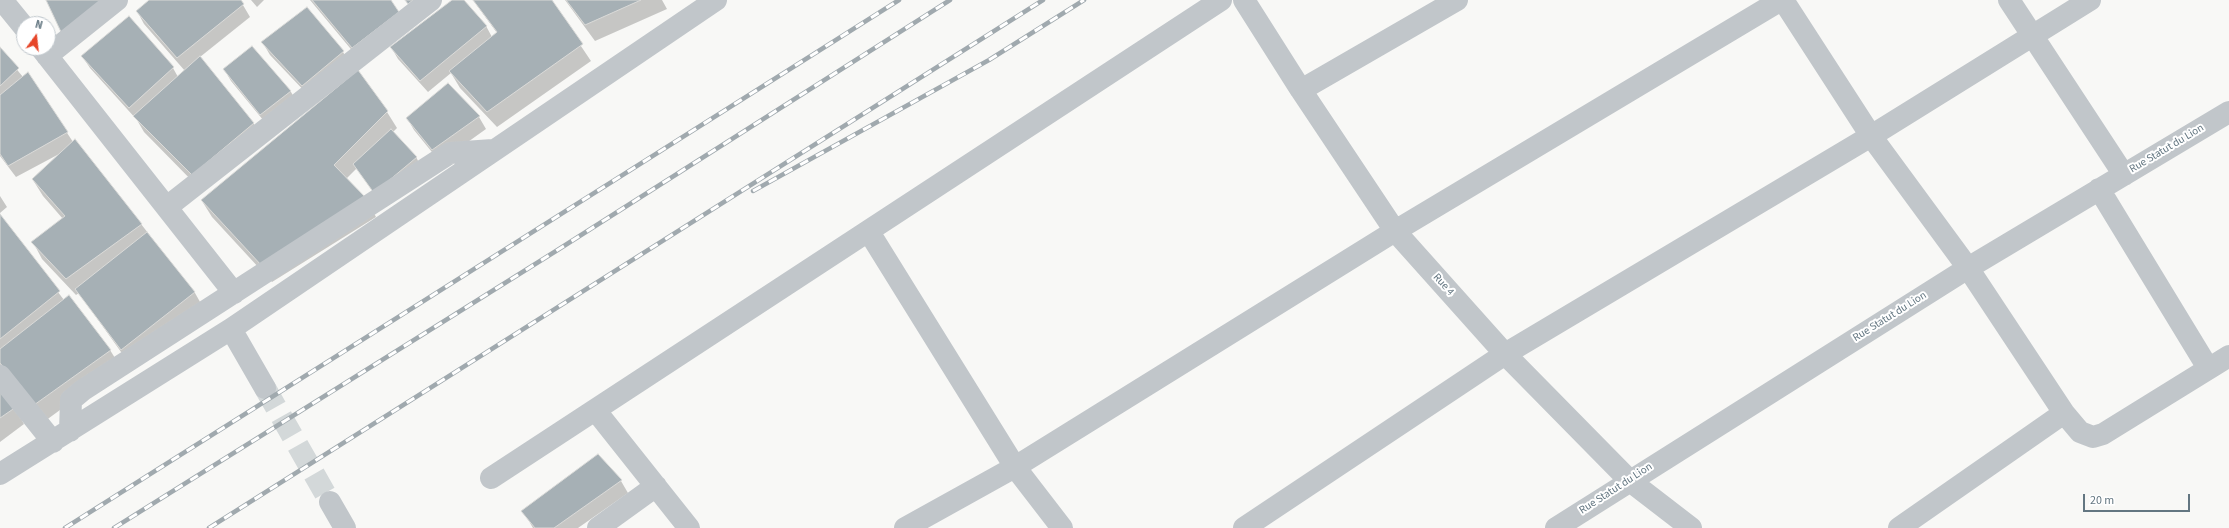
<!DOCTYPE html>
<html>
<head>
<meta charset="utf-8">
<style>
	body { margin:0 }
	#map { position:relative; width:2229px; height:528px; overflow:hidden; background:#f8f8f6; font-family:"Source Sans 3",sans-serif }
	canvas { display:block }
	.north { position:absolute; left:16px; top:16px; width:40px; height:40px; box-sizing:border-box; background:#fff; border:1px solid #c1c8cd; border-radius:50%; rotate:15deg; font-size:11px; font-weight:700; line-height:16px; text-align:center; color:#637681 }
	.north::after { content:''; display:block; margin:auto; width:14px; height:18px; background:#e64528; clip-path:polygon(50% 0,100% 100%,50% 72%,0 100%) }
	.scale { position:absolute; left:2083px; top:494px; width:107px; height:18px; box-sizing:border-box; border:2px solid #637681; border-top:0; padding-left:5px; font-size:12px; line-height:14px; white-space:nowrap; color:#637681; -webkit-text-stroke:3px #fff; paint-order:stroke }
</style>
</head>
<body>
<div id="map">
<canvas width="2229" height="528"></canvas>
<div class="north">N</div>
<div class="scale">20 m</div>
</div>
<script>
const ctx = document.querySelector('canvas').getContext('2d');
ctx.lineJoin = 'round';
function fillPath(path, color) {
  ctx.fillStyle = color;
  ctx.fill(path, 'evenodd');
}
function shape(rows) {
  const path = new Path2D();
  for (const r of rows) {
    path.moveTo(r[0], r[1]);
    for (let i = 2; i < r.length; i += 2) path.lineTo(r[i], r[i + 1]);
  }
  return path;
}
function trace(path, color, width, dash) {
  ctx.strokeStyle = color;
  ctx.lineWidth = width;
  ctx.lineCap = dash ? 'butt' : 'round';
  ctx.setLineDash(dash || []);
  ctx.stroke(path);
}
function drawText(font, color, halo, rows, align = 'center') {
  ctx.font = font + ' "Source Sans 3",sans-serif';
  ctx.lineWidth = 4;
  ctx.setLineDash([]);
  ctx.textBaseline = 'middle';
  ctx.strokeStyle = halo;
  ctx.fillStyle = color;
  for (const [text, x, y, turn = 0] of rows) {
    ctx.save();
    ctx.translate(x, y);
    ctx.rotate((+turn || 0) * Math.PI / 180);
    ctx.textAlign = isNaN(turn) ? turn : align;
    if (halo) ctx.strokeText(text, 0, 0);
    ctx.fillText(text, 0, 0);
    ctx.restore();
  }
}
const shadow = shape([
	[151,0,240,0,250,17,200,57,254,124,263,140,202,191,144,132,137,120,90,68,82,56,173,68,178,77,185,71,144,24,137,11],
	[251,0,264,0,257,7],
	[310,0,389,0,360,60],
	[454,0,463,0,486,26,492,37,497,33,473,0,550,0,591,61,497,127,460,88,451,73,428,92,398,59,391,47],
	[565,0,662,0,667,9,595,41],
	[263,43,343,52,350,64,310,97,270,55],
	[252,47,291,92,298,104,268,126,231,81,224,69],
	[0,49,23,77,28,73,73,142,141,224,195,293,204,309,131,366,79,293,76,295,42,259,33,242,63,219,43,196,33,180,61,153,16,177,0,156],
	[358,72,387,112,397,128,393,132,416,157,423,170,381,204,357,168,346,179,367,200,376,217,272,282,212,217,202,201],
	[448,84,479,117,486,129,440,162,414,130,407,118],
	[0,196,7,207,0,213],
	[0,216,64,300,110,350,120,366,45,421,0,365],
	[0,389,15,408,24,424,0,442],
	[621,481,628,493,578,528,533,528,523,511]
]);
const building = shape([
	[46,0,104,0,61,32,46,0],
	[149,0,241,0,244,4,177,58,136,11,149,0],
	[312,0,391,0,399,12,352,48,312,0],
	[405,0,413,0,408,4,405,0],
	[452,0,464,0,487,26,420,81,390,47,452,0],
	[473,0,552,0,583,44,487,112,449,71,497,32,473,0],
	[566,0,641,0,585,25,566,0],
	[307,7,344,51,302,86,261,42,307,7],
	[129,16,174,67,129,108,81,56,129,16],
	[252,46,291,91,260,115,223,69,252,46],
	[0,47,19,68,0,86,0,47],
	[200,56,254,123,192,175,133,116,200,56],
	[358,70,388,111,334,165,368,200,262,266,201,200,358,70],
	[28,72,68,132,8,166,0,154,0,95,28,72],
	[448,83,480,116,432,150,406,118,448,83],
	[391,129,417,157,374,193,353,164,391,129],
	[75,139,142,224,66,279,31,242,65,216,32,179,75,139],
	[0,214,60,291,0,339,0,214],
	[147,232,195,292,121,350,75,289,147,232],
	[69,295,111,350,34,405,0,363,0,349,69,295],
	[0,388,16,407,0,418,0,388],
	[598,454,622,480,554,528,535,528,521,511,598,454]
]);
const streetTunnel = shape([
	[265,388,330,502]
]);
const street = shape([
	[2,0,24,27],
	[1244,0,1301,90,1395,231,1505,354,1630,481,1691,528],
	[1783,0,1871,136,1968,268,2064,413,2080,432,2093,437,2103,434,2229,356],
	[2009,0,2124,175],
	[41,48,234,293],
	[47,56,117,0],
	[1301,90,1457,0],
	[2099,189,2208,368],
	[167,207,431,0],
	[869,232,1015,467,1062,528],
	[231,329,265,388],
	[0,376,53,442],
	[596,411,689,528],
	[70,431,71,400,83,390,450,153,493,150],
	[0,474,231,329,716,0],
	[491,478,1221,0],
	[330,502,345,528],
	[598,528,656,486],
	[905,528,1015,467,1395,231,1781,0],
	[1244,528,1505,354,1871,136,2090,0],
	[1556,528,1968,268,2229,112],
	[1899,528,2064,413]
]);
const rail = shape([
	[753,191,989,60,1084,0],
	[65,528,899,0],
	[114,528,556,251,950,0],
	[209,528,1043,0]
]);
const streetNames = [
	["Rue Statut du Lion",2167,149,-31],
	["Rue 4",1443,285,48],
	["Rue Statut du Lion",1890,317,-32],
	["Rue Statut du Lion",1616,489,-33]
];
fillPath(shadow, '#0003');
fillPath(building, '#a6b0b5');
trace(building, '#dadad8', 1);
trace(streetTunnel, '#d3d8d9', 22, [22, 11]);
trace(street, '#c1c6ca', 22);
trace(rail, '#a0a9ae', 4.5);
trace(rail, '#fff', 3, [9]);
drawText('11px', '#637681', '#fff', streetNames);
</script>
</body>
</html>
